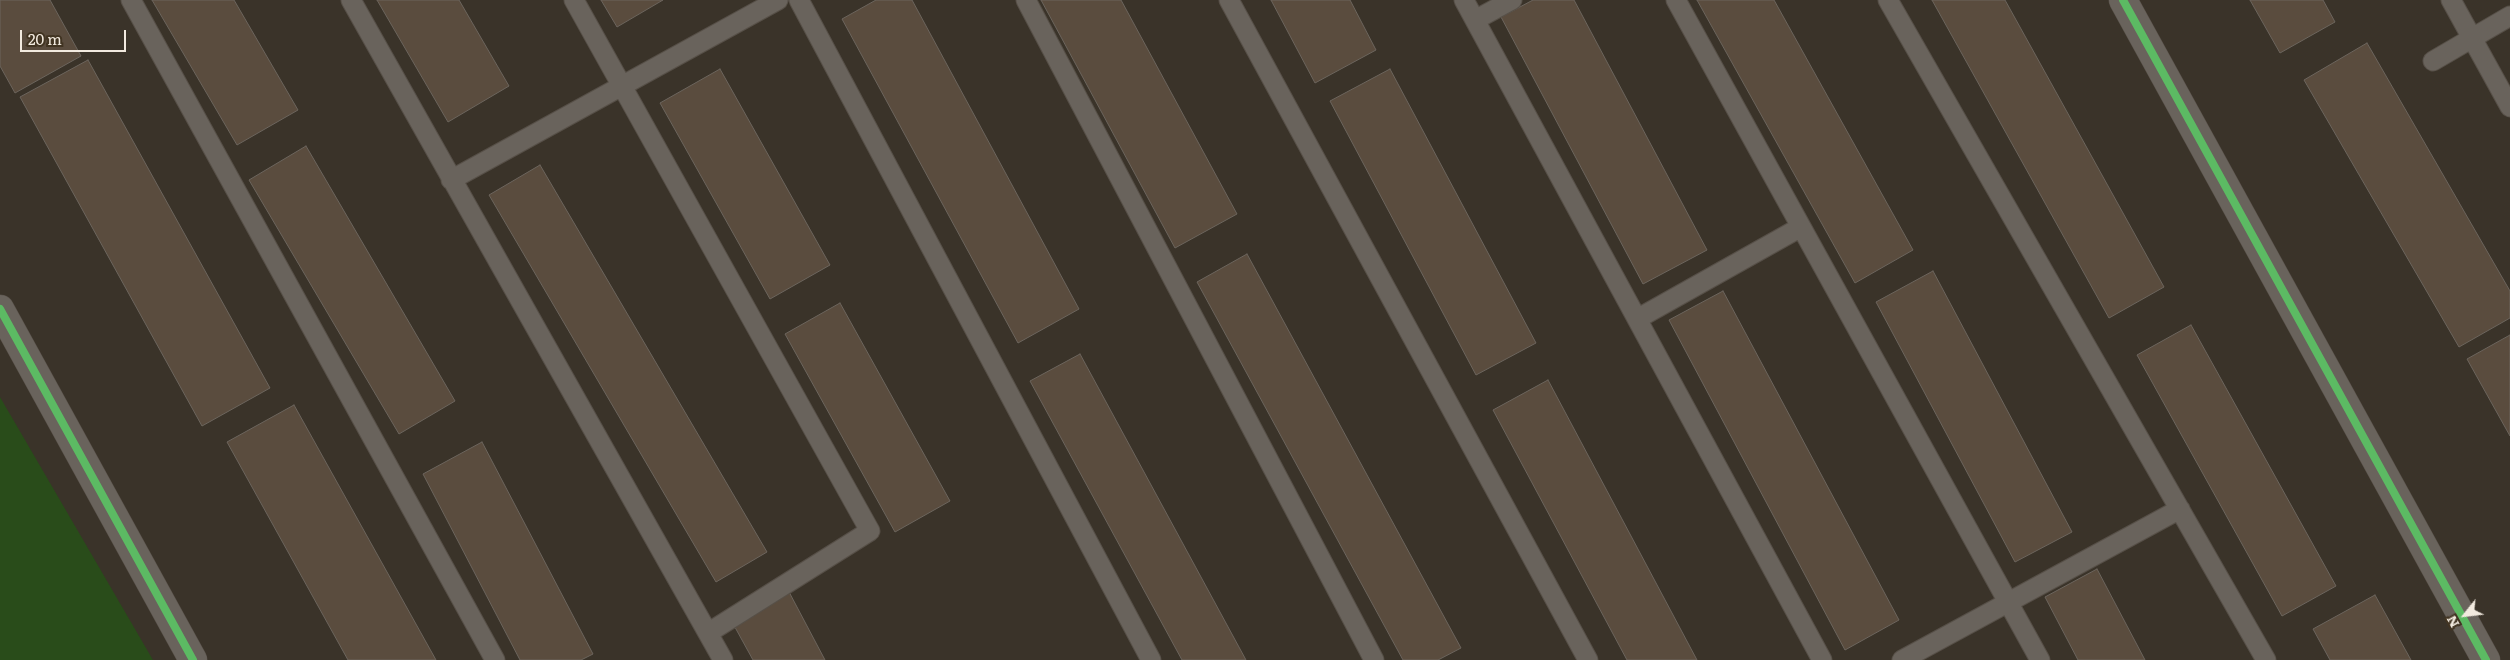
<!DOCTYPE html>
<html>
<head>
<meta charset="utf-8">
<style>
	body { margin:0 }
	#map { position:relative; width:2510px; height:660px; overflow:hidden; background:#3a3329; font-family:Literata,serif }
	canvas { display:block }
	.north { position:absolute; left:2440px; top:590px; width:50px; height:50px; -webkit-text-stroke:4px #413422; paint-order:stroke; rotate:241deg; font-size:14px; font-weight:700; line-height:20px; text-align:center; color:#f2eadf }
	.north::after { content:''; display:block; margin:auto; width:18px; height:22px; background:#f2eadf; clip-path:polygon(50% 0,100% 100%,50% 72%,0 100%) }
	.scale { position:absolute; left:20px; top:30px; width:106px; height:22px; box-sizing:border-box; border:2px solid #f2eadf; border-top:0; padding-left:6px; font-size:15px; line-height:18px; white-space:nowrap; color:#f2eadf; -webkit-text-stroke:4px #413422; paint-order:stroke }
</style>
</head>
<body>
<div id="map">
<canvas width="2510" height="660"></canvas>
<div class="north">N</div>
<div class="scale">20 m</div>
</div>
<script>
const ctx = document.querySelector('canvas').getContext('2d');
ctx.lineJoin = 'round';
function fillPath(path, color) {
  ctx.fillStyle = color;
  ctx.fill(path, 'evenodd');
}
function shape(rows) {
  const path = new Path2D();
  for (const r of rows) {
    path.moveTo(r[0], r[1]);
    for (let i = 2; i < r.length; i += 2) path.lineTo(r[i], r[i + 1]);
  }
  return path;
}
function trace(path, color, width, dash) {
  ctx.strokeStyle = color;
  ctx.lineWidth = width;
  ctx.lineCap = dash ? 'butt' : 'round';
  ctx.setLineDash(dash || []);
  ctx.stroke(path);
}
const green = shape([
	[0,397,153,660,0,660]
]);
const building = shape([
	[0,0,50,0,81,56,15,93,0,66,0,0],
	[152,0,234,0,298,110,237,145,152,0],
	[377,0,459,0,509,86,448,122,377,0],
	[601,0,663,0,617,27,601,0],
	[876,0,912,0,1079,309,1018,343,842,19,876,0],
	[1041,0,1121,0,1237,214,1175,248,1041,0],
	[1271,0,1350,0,1376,50,1315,83,1271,0],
	[1533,0,1574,0,1707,250,1643,284,1501,17,1533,0],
	[1697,0,1774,0,1913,250,1855,283,1697,0],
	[1932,0,2005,0,2164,287,2109,318,1932,0],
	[2250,0,2323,0,2335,22,2280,53,2250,0],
	[2367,43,2510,291,2510,318,2459,347,2304,80,2367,43],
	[88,60,270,388,202,426,20,97,88,60],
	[720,69,830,265,770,299,660,103,720,69],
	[1390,69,1536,343,1476,375,1330,101,1390,69],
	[306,146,455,401,399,434,249,180,306,146],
	[540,165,767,552,716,582,489,195,540,165],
	[1247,254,1461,648,1438,660,1403,660,1197,282,1247,254],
	[1933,271,2072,532,2015,562,1876,302,1933,271],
	[1723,291,1899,620,1845,650,1669,320,1723,291],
	[840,303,950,501,895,532,785,334,840,303],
	[2191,325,2336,586,2282,616,2137,355,2191,325],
	[2510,335,2510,436,2467,359,2510,335],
	[1080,354,1246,660,1182,660,1030,381,1080,354],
	[1548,380,1697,660,1627,660,1493,410,1548,380],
	[294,405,436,660,348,660,227,442,294,405],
	[482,442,593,654,581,660,520,660,423,474,482,442],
	[2097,569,2145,660,2078,660,2045,597,2097,569],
	[788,590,825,660,753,660,731,620,788,590],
	[2375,595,2411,660,2330,660,2313,629,2375,595]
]);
const lane = shape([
	[131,0,495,660],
	[351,0,723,660],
	[574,0,870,531,708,633],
	[799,0,1151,660],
	[1026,0,1374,660],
	[1229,0,1588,660],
	[1464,0,1822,660],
	[1676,0,2040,660],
	[1888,0,2266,660],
	[2451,0,2510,107],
	[1475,20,1512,0],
	[2433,61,2510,16],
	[451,180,778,0],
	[1637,319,1801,227],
	[1902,660,2180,509]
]);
const street = shape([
	[2123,0,2486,660],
	[0,309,193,660]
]);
const cycleway = shape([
	[2123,0,2486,660],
	[0,309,193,660]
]);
fillPath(green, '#294c1a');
fillPath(building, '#5a4c3e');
trace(building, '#6c655d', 1);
trace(lane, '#575048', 21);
trace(street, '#575048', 29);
trace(lane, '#69635c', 19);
trace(street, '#69635c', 28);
trace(cycleway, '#5cba63', 8);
</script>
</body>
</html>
